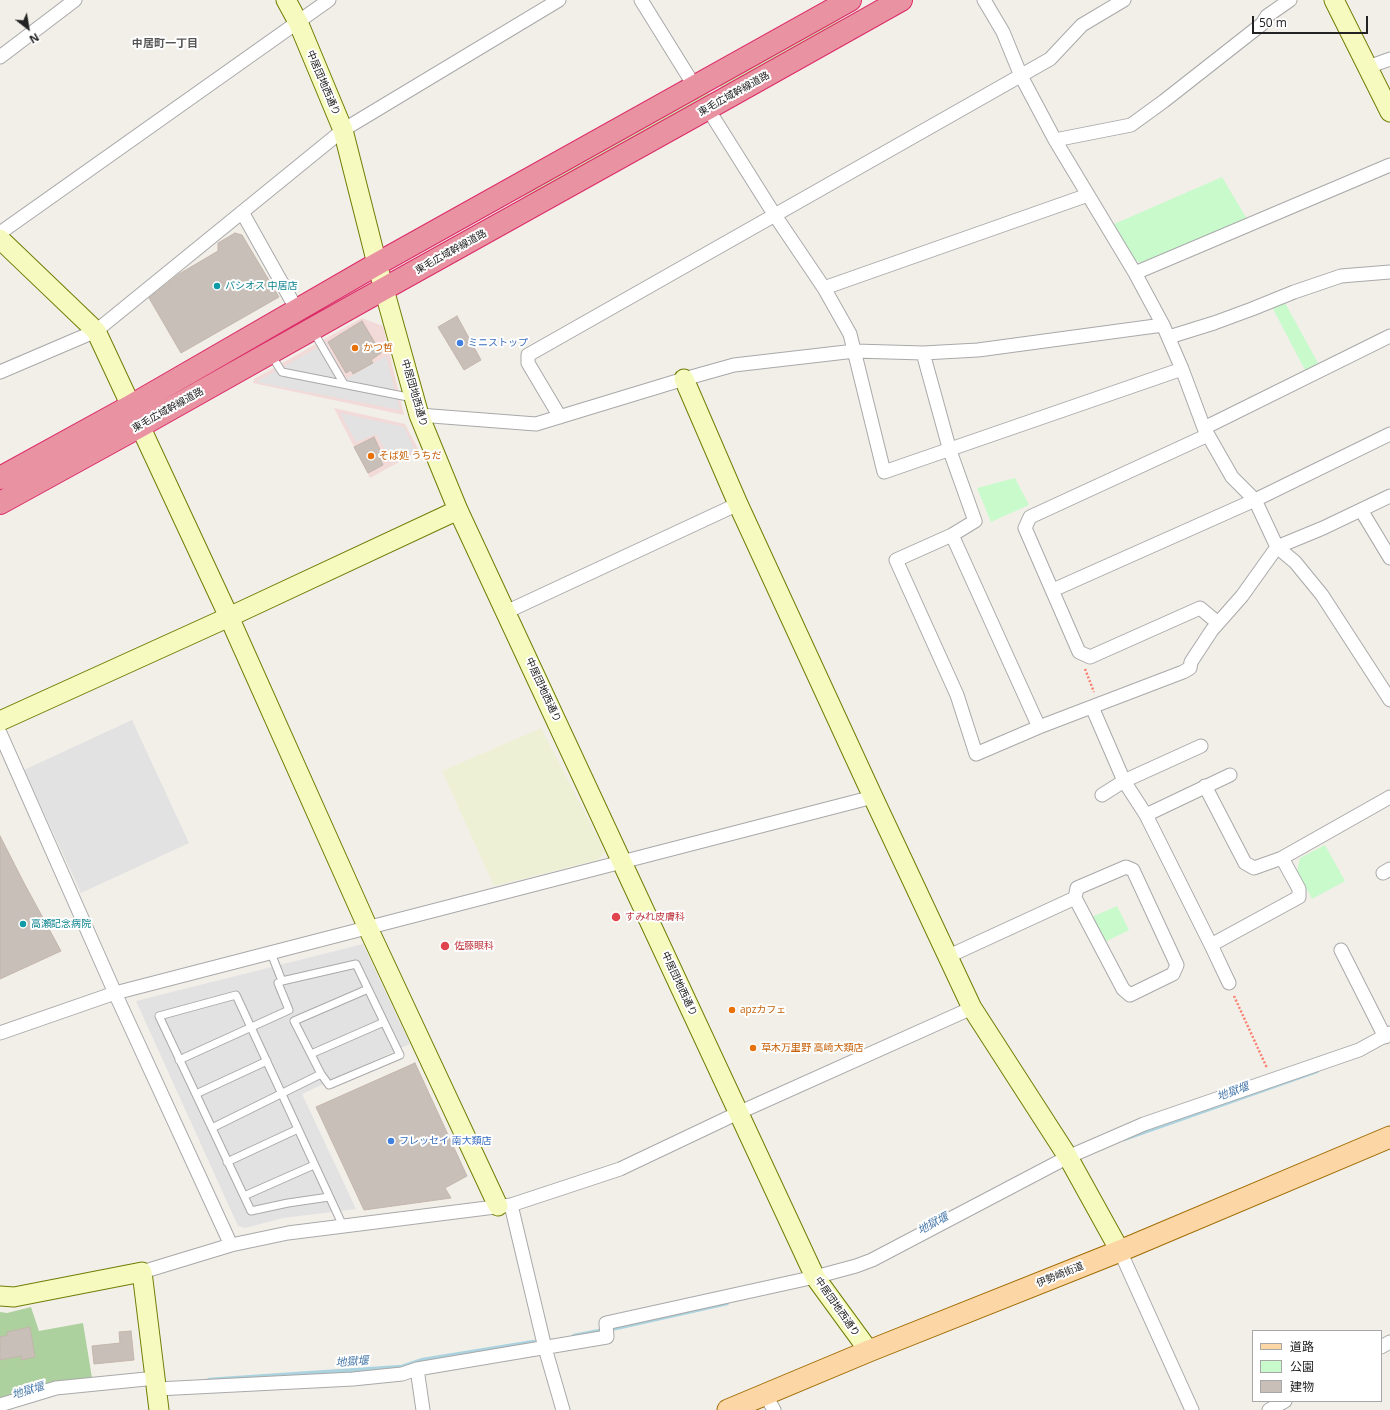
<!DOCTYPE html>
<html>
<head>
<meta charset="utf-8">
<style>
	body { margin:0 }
	#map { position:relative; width:1390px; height:1410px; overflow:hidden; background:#f2efe9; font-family:"Open Sans","Noto Sans JP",sans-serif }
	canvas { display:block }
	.legend { position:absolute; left:1252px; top:1330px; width:130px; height:72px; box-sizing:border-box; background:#fff; border:1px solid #a7a7a7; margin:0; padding:5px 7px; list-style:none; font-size:12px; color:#222 }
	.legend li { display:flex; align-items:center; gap:8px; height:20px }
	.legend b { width:20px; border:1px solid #a7a7a7 }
	.north { position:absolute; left:8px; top:8px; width:40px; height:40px; -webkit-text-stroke:3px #fff; paint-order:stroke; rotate:149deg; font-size:11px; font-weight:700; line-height:16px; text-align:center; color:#222 }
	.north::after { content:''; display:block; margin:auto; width:14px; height:18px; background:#222; clip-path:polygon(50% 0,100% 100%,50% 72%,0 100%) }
	.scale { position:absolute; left:1252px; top:16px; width:116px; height:18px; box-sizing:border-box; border:2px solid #222; border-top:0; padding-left:5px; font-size:12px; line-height:14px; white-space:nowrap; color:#222; -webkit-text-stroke:3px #fff; paint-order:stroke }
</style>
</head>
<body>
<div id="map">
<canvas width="1390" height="1410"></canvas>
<ul class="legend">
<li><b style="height:5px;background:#fcd6a4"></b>道路</li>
<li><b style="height:11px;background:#c8facc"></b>公園</li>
<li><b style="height:11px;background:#c7bfb8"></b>建物</li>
</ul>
<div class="north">N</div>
<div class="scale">50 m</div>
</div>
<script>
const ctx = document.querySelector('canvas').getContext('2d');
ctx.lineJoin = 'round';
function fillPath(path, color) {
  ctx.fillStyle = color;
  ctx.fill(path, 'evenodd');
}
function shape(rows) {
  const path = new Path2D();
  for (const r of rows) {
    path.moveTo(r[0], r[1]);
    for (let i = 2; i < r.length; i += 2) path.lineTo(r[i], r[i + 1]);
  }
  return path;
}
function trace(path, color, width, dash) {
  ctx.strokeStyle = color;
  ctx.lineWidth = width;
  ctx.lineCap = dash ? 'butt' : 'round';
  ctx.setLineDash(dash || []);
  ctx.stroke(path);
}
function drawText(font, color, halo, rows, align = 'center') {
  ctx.font = font + ' "Open Sans","Noto Sans JP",sans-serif';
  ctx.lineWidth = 4;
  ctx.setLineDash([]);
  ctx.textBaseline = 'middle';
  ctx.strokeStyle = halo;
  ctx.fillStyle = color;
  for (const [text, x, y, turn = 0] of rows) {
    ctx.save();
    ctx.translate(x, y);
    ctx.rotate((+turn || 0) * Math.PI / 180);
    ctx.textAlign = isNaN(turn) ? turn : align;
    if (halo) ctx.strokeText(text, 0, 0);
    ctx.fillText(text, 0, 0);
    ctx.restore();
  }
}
const commercial = shape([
	[362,318,383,326,404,415,253,383,254,379],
	[334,408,405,424,419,451,370,478]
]);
const farmland = shape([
	[541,728,605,852,598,860,494,886,442,771]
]);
const grass = shape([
	[868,8,723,91,718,83,817,30],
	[707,90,711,98,578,173,513,201,413,256]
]);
const forest = shape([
	[31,1307,39,1331,83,1323,92,1378,0,1400,0,1312,7,1313]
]);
const park = shape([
	[1222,177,1247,219,1141,263,1135,260,1114,224],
	[1284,301,1318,363,1305,370,1272,307],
	[1015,478,1029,505,991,522,977,488],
	[1325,845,1345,881,1312,899,1297,871,1300,858],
	[1117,906,1129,930,1105,942,1092,917]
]);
const parking = shape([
	[326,343,346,379,386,356,400,410,256,382],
	[340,413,404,427,415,450,392,462,376,434,356,442],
	[132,720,189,843,81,893,24,770],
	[363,944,410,1044,302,1094,356,1209,283,1218,245,1228,238,1226,136,1001]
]);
const stream = shape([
	[1124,1139,1317,1071],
	[611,1329,727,1303],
	[574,1336,600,1331],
	[209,1380,402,1367,423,1360,534,1342]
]);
const building = shape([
	[235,233,242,235,279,297,181,353,149,298,179,274,218,251,218,243,235,233],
	[457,316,481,360,464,370,438,327,457,316],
	[362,321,381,353,371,360,373,363,353,374,351,370,346,373,328,342,362,321],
	[374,437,383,456,380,458,383,465,368,473,354,447,374,437],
	[0,836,24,883,61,951,0,979,0,836],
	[415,1063,467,1176,445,1188,451,1198,364,1210,316,1107,415,1063],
	[30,1327,35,1357,21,1360,21,1356,0,1360,0,1337,8,1335,7,1332,30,1327],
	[131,1331,134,1360,94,1364,92,1346,120,1343,119,1332,131,1331]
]);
const path = shape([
	[1085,669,1094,692],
	[1234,996,1267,1068]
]);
const lane = shape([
	[313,331,344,384],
	[271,355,282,372,413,398],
	[311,1054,384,1022],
	[179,1060,289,1010,278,983,282,981,271,953],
	[321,1074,294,1021,368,989],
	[196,1094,267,1061],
	[212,1128,321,1074,329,1085,400,1055,356,964,282,981],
	[227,1162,298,1129],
	[244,1196,314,1165],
	[329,1197,288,1203,251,1211,159,1016,236,995,343,1226]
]);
const street = shape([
	[641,0,695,87],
	[984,0,1003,32,1021,76,1055,140,1135,273,1163,325,1182,369,1204,428,1232,477,1255,500,1277,547,1295,562,1322,595,1390,700],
	[0,57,75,0],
	[1368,67,1390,59],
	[708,109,774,214,824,288,850,334,884,472,1182,369],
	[1055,140,1131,125,1164,101,1262,24,1267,16,1290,0],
	[242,212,297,310],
	[0,233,329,0],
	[1135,273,1390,165],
	[824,288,1088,195],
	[1169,337,1214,323,1252,309,1294,292,1341,276,1390,272],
	[923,353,950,451,975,521,952,535,896,560,957,695,976,754,1039,727,1183,672,1190,668,1191,662,1212,630,1242,596,1277,547,1323,528,1390,496],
	[0,372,96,331,343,130,559,0],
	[419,415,536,424,684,379,734,365,855,351,923,353,978,350,1163,325],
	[560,417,528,363,528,355,1050,59,1082,25,1124,0],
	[1204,428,1390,336],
	[1208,435,1030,517,1025,528,1079,652,1090,657,1200,608,1218,623],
	[1361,510,1390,558],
	[952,535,1039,727],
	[1053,590,1255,500,1390,434],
	[506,612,738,504],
	[1092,707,1124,781,1146,815,1211,945,1229,983],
	[0,733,115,993,231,1245],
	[1205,786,1245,863,1254,868,1282,858,1390,797],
	[1102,795,1124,781,1201,746],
	[1146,815,1230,775],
	[1383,873,1390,869],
	[1211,945,1299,897,1299,889,1282,858],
	[1341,950,1385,1037],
	[949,956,1075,898,1077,888,1126,867,1133,870,1177,965,1173,974,1130,995,1123,989,1075,898],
	[0,1033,115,993,873,797],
	[511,1205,545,1348,563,1410],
	[1120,1251,1192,1410],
	[142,1272,231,1245,288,1233,511,1205,620,1169,738,1113,972,1008],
	[1381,1347,1390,1342],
	[417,1369,423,1410],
	[157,1389,353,1379,402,1374,417,1369,607,1337,606,1323,815,1277,856,1266,872,1260,1068,1157,1144,1124,1359,1050,1390,1033],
	[765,1394,774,1410],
	[0,1405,56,1388,156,1378],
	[1269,1410,1285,1401]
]);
const secondary = shape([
	[286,0,298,22,343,130,377,264,419,415,458,510,815,1277,869,1351],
	[1334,0,1390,112],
	[0,239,96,331,131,406],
	[684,379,738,504,873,797,972,1008,1068,1157,1120,1251],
	[140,426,229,617,368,928,498,1206],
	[0,721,229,617,458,510],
	[0,1296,14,1297,142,1272,159,1410]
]);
const primary = shape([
	[728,1410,869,1351,1120,1251,1390,1137]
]);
const highway = shape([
	[0,478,131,406,377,264,850,0],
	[0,503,140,426,362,301,721,101,901,0]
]);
const markers = [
	[217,286,4,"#0f9aa8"],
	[460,343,4,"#3f7fe0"],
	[355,348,4,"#e8710a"],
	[371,456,4,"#e8710a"],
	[616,917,5,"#e0444e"],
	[23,924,4,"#0f9aa8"],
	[445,946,5,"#e0444e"],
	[732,1010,4,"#e8710a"],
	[753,1048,4,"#e8710a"],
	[391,1141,4,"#3f7fe0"]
];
const streetNames = [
	["中居団地西通り",323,83,67],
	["東毛広域幹線道路",734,94,-29],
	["東毛広域幹線道路",451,252,-29],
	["中居団地西通り",414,393,74],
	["東毛広域幹線道路",168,410,-29],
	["中居団地西通り",543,690,65],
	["中居団地西通り",679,984,65],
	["伊勢崎街道",1060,1275,-22],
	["中居団地西通り",837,1307,55]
];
const cultureNames = [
	["パシオス 中居店",225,286],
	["高瀬記念病院",31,924]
];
const shopNames = [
	["ミニストップ",468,343],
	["フレッセイ 南大類店",399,1141]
];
const foodNames = [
	["かつ哲",363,348],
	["そば処 うちだ",379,456],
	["apzカフェ",740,1010],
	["草木万里野 高崎大類店",761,1048]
];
const healthNames = [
	["すみれ皮膚科",625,917],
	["佐藤眼科",454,946]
];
const neighbourhoodNames = [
	["中居町一丁目",165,44]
];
const waterNames = [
	["地獄堰",1233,1092,-20],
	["地獄堰",933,1224,-28],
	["地獄堰",352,1362,-4],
	["地獄堰",28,1391,-17]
];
fillPath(commercial, '#f2dad9');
fillPath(farmland, '#eef0d5');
fillPath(grass, '#cdebb0');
fillPath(forest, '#add19e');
fillPath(park, '#c8facc');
fillPath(parking, '#e2e2e2');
trace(stream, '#aad3df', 4.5);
fillPath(building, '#c7bfb8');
trace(building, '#c4b6ab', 1);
trace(lane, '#a9a9a9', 9);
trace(street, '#a9a9a9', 15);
trace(secondary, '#707d05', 21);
trace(primary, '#a06b00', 23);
trace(highway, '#dc2a67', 24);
trace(path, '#fa8072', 2.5, [2, 2]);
trace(lane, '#fff', 7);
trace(street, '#fff', 13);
trace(secondary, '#f7fabf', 19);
trace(primary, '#fcd6a4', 21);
trace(highway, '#e892a2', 22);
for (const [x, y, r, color] of markers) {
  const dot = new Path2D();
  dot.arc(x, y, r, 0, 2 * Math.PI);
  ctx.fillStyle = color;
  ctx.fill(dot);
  trace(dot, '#fff', 1.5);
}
drawText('10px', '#222', '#fff', streetNames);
drawText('10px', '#0d838f', '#fff', cultureNames, 'left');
drawText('10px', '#366cbe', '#fff', shopNames, 'left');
drawText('10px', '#c56008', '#fff', foodNames, 'left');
drawText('10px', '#be3a42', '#fff', healthNames, 'left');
drawText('bold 11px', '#555', '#fff', neighbourhoodNames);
drawText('italic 11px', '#4a7aab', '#fff', waterNames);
</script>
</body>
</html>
